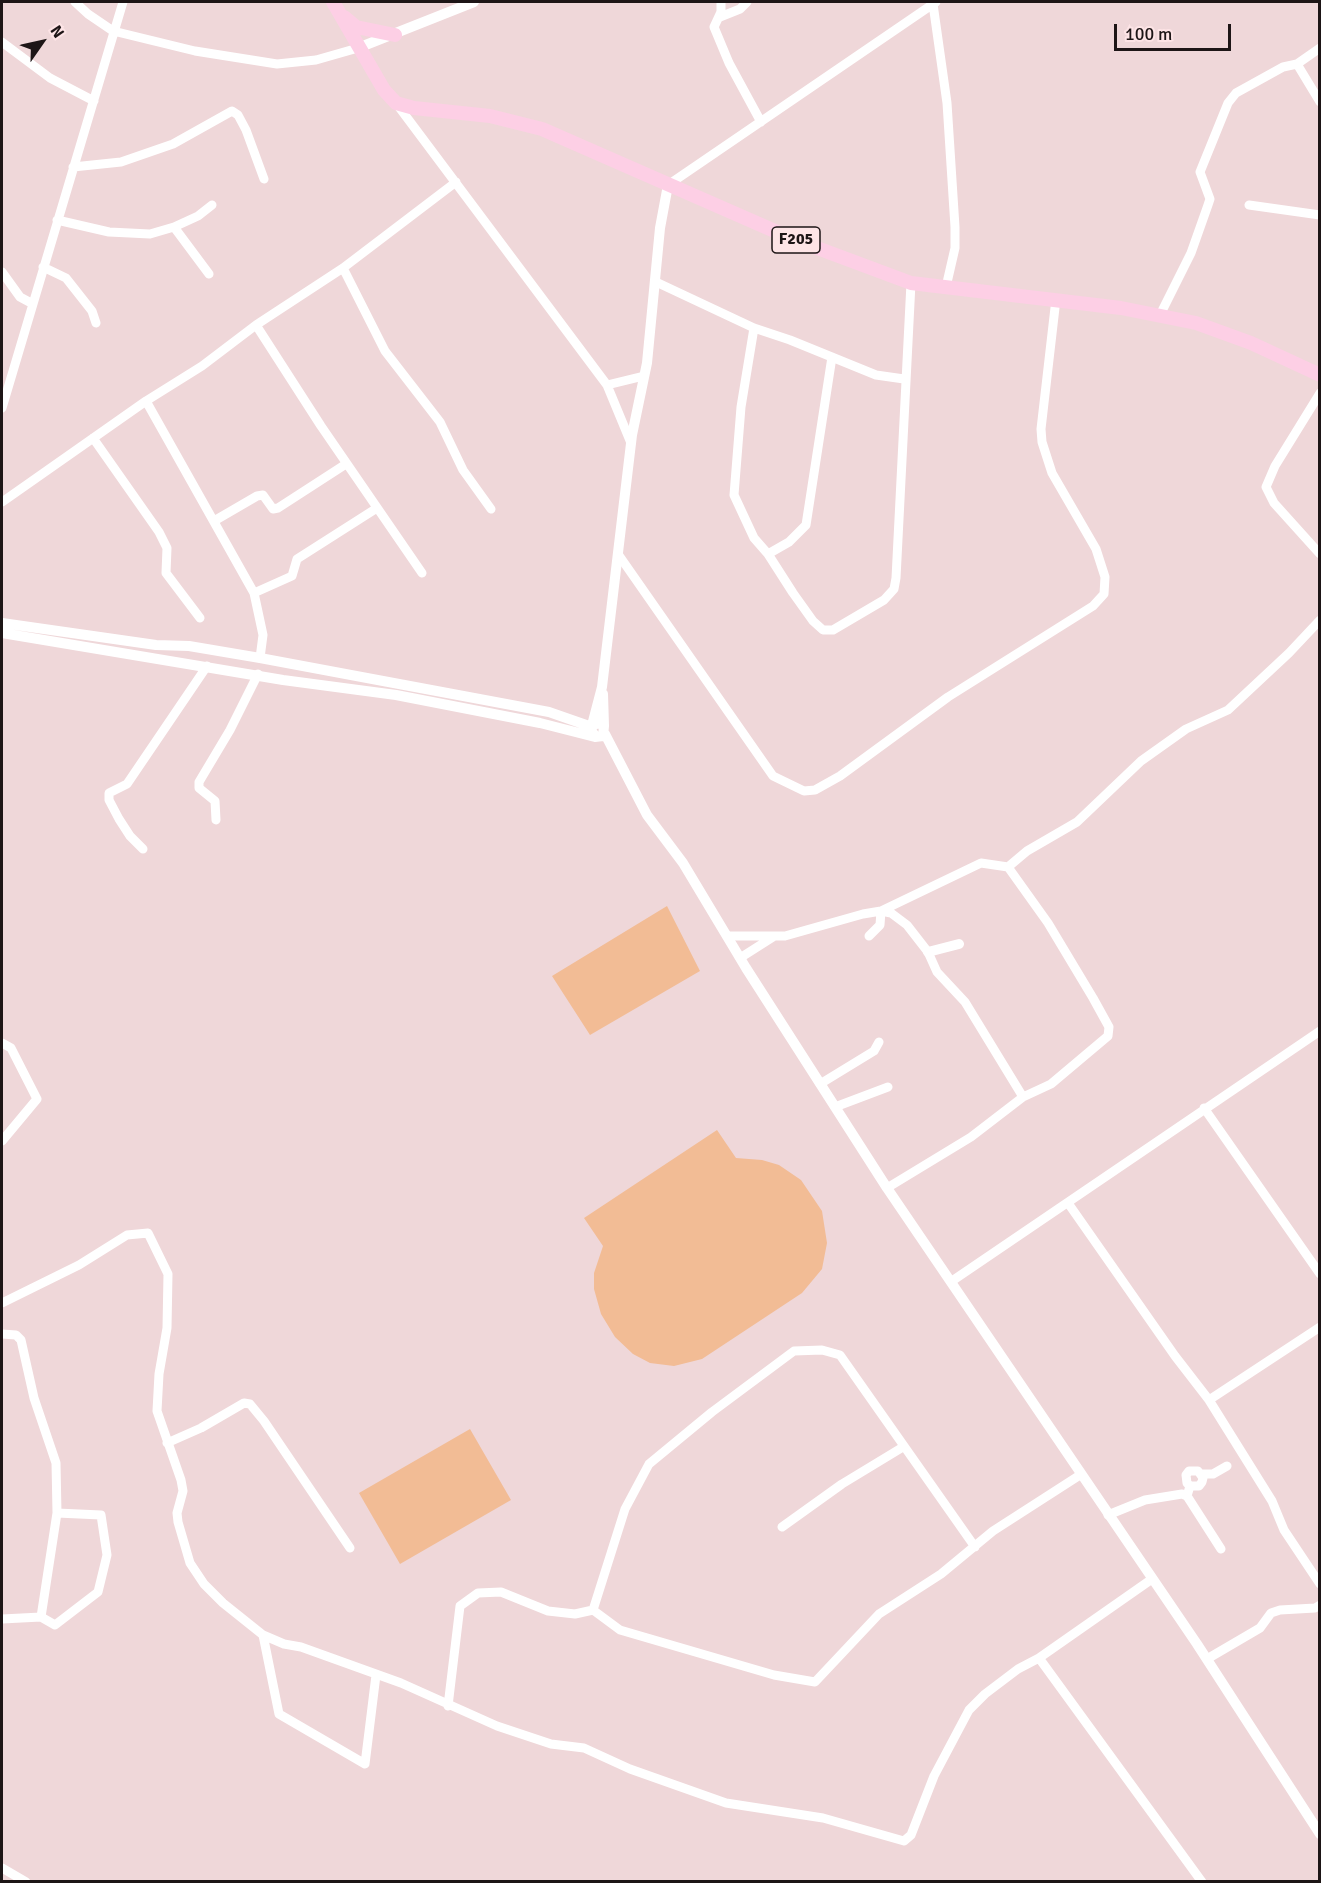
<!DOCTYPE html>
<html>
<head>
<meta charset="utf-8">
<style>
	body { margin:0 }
	#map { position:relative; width:1321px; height:1883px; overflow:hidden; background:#efd7d9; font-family:Signika,sans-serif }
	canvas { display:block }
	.frame { position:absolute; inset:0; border:3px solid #1d1516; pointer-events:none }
	.north { position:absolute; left:12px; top:12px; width:60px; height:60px; -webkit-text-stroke:4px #fde4e6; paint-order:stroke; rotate:56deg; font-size:16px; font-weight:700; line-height:24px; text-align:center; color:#1d1516 }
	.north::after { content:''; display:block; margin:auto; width:21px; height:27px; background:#1d1516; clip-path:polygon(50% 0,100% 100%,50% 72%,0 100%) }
	.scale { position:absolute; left:1114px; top:24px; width:117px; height:27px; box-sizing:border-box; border:3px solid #1d1516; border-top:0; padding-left:8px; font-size:18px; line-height:21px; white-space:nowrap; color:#1d1516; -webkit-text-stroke:4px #fde4e6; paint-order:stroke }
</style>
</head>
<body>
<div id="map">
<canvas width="1321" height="1883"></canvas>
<div class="frame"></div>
<div class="north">N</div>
<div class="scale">100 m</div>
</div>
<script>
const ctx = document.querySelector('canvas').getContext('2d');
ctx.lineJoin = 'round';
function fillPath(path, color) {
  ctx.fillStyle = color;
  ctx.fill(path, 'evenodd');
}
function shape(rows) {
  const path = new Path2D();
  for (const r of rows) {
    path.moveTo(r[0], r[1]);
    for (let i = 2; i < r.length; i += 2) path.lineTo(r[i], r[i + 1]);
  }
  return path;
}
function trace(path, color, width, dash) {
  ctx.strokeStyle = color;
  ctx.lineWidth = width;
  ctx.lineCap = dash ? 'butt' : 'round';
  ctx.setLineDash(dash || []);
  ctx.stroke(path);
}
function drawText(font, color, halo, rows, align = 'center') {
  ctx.font = font + ' Signika,sans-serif';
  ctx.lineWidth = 4.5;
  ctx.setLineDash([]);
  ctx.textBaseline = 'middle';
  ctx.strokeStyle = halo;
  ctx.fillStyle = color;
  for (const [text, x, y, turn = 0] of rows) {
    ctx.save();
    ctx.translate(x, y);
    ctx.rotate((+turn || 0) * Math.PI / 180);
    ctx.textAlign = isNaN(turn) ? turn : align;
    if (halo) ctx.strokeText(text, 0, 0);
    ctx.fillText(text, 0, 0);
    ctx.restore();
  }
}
const green = shape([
	[667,906,700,971,590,1035,552,976],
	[717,1130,736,1158,762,1160,779,1165,801,1180,822,1211,827,1243,822,1269,802,1293,702,1359,674,1366,650,1363,633,1354,615,1337,601,1314,594,1289,594,1273,603,1246,584,1218],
	[470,1429,511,1500,400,1564,359,1493]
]);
const minor = shape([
	[75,2,88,14,113,31,195,51,277,64,316,60,358,48],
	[721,2,721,12,714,27,729,63,761,122],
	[933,4,947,103,955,227,955,248,946,287],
	[720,17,740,9,747,2],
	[2,42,50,78,94,101],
	[1297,64,1320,102],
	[396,103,607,385,631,443],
	[73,167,121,162,173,144,232,111,238,115,246,130,264,179],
	[668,185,936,2],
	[1249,205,1320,215],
	[57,220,109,232,150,234,174,227,198,216,212,205],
	[174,227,209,274],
	[43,267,66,278,92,311,96,323],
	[343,268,385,351,440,422,463,470,491,509],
	[2,272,20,297,33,304],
	[656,282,754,328,790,340,876,375,904,379],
	[1160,315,1191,253,1208,205,1210,199,1200,172,1228,103,1236,93,1283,67,1297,64,1320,48],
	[256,325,321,426,422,573],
	[754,328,741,407,734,495,754,538,768,554,793,593,813,621,823,630,833,630,884,600,894,589,896,578,911,283],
	[607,385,644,376],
	[1320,393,1275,466,1266,487,1274,503,1320,554],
	[146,401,254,593,263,635,260,658],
	[2,408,123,2],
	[93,438,159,532,167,548,166,573,200,618],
	[2,502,146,401,202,366,256,325,343,268,456,182],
	[214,521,257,496,263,495,273,509,278,508,346,464],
	[618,554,773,776,804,791,815,790,840,776,948,697,1093,606,1104,594,1105,577,1096,549,1052,473,1042,442,1041,429,1056,299],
	[768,554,789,542,806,525,832,357],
	[254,593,292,576,297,559,377,508],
	[216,820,215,801,199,788,199,782,230,730,258,674],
	[143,849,130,836,119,819,109,800,109,793,127,784,207,666],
	[727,936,785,936,863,914,881,911,981,863,1008,867,1027,851,1077,822,1141,761,1186,729,1228,710,1289,653,1320,620],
	[869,936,880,925,881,911,891,913,907,925,928,952,937,972,965,1002,1023,1097],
	[740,958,773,937],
	[2,1043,11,1048,37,1099,2,1141],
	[820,1084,874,1051,879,1042],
	[835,1107,888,1087],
	[1204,1108,1320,1274],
	[887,1188,971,1137,1023,1097,1051,1084,1108,1036,1109,1027,1093,998,1048,923,1008,867],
	[1068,1203,1175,1356,1209,1400,1272,1501,1284,1530,1320,1584],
	[952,1281,1320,1031],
	[2,1303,79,1265,127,1235,148,1233,168,1274,167,1328,159,1374,157,1411,181,1480,183,1491,177,1513,178,1522,190,1563,204,1584,223,1603,263,1635,284,1644,301,1647,401,1683,497,1726,551,1744,584,1748,630,1769,726,1803,823,1818,904,1841,911,1835,934,1776,969,1710,985,1694,1018,1669,1039,1658,1152,1579],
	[2,1334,16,1335,21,1340,34,1398,56,1463,57,1513,41,1617],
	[1209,1400,1320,1327],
	[167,1443,201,1428,244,1403,250,1404,264,1421,350,1548],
	[1201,1474,1213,1474,1227,1466],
	[1187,1496,1190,1486,1187,1483,1186,1475,1189,1471,1198,1471,1203,1478,1202,1482,1199,1486,1190,1486],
	[1108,1515,1145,1500,1182,1494,1187,1496,1221,1549],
	[782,1527,842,1484,903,1447],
	[593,1610,620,1630,774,1675,815,1682,879,1614,941,1574,993,1531,1080,1475],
	[2,1619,41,1617,55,1625,98,1592,107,1555,101,1515,57,1513],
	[263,1635,279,1714,365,1764,376,1675],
	[1039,1658,1202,1882],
	[1207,1659,1260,1628,1271,1613,1280,1610,1315,1608,1320,1605],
	[448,1706,460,1606,478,1593,501,1592,548,1611,575,1614,593,1610,625,1509,649,1464,712,1412,794,1351,822,1350,840,1355,975,1547],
	[2,1868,26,1882]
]);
const tertiary = shape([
	[358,48,474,2],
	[2,623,156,645,189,646,260,658,549,712,592,727],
	[2,633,283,680,396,695,540,723,595,737],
	[603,694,604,726],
	[593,725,600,723,604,726,603,736,595,737,591,729,602,687,632,435,647,363,660,228,668,185],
	[605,734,647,815,683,863,746,968,887,1188,1197,1644,1320,1834],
	[928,952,959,944]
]);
const primary = shape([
	[333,2,384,90,396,103,414,108,490,116,542,129,793,239,911,283,1121,308,1196,323,1251,343,1320,375],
	[344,17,356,27,395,35]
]);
const shields = [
	[796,240,48]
];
const shieldNames = [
	["F205",796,240]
];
fillPath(green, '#f2bc95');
trace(minor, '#fff', 9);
trace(tertiary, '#fff', 10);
trace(primary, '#fdcfe5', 14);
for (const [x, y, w] of shields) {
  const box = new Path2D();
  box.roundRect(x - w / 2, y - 13, w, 26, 4.5);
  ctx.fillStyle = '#fde4e6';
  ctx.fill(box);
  trace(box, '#1d1516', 1.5);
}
drawText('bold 16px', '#1d1516', null, shieldNames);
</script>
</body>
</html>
